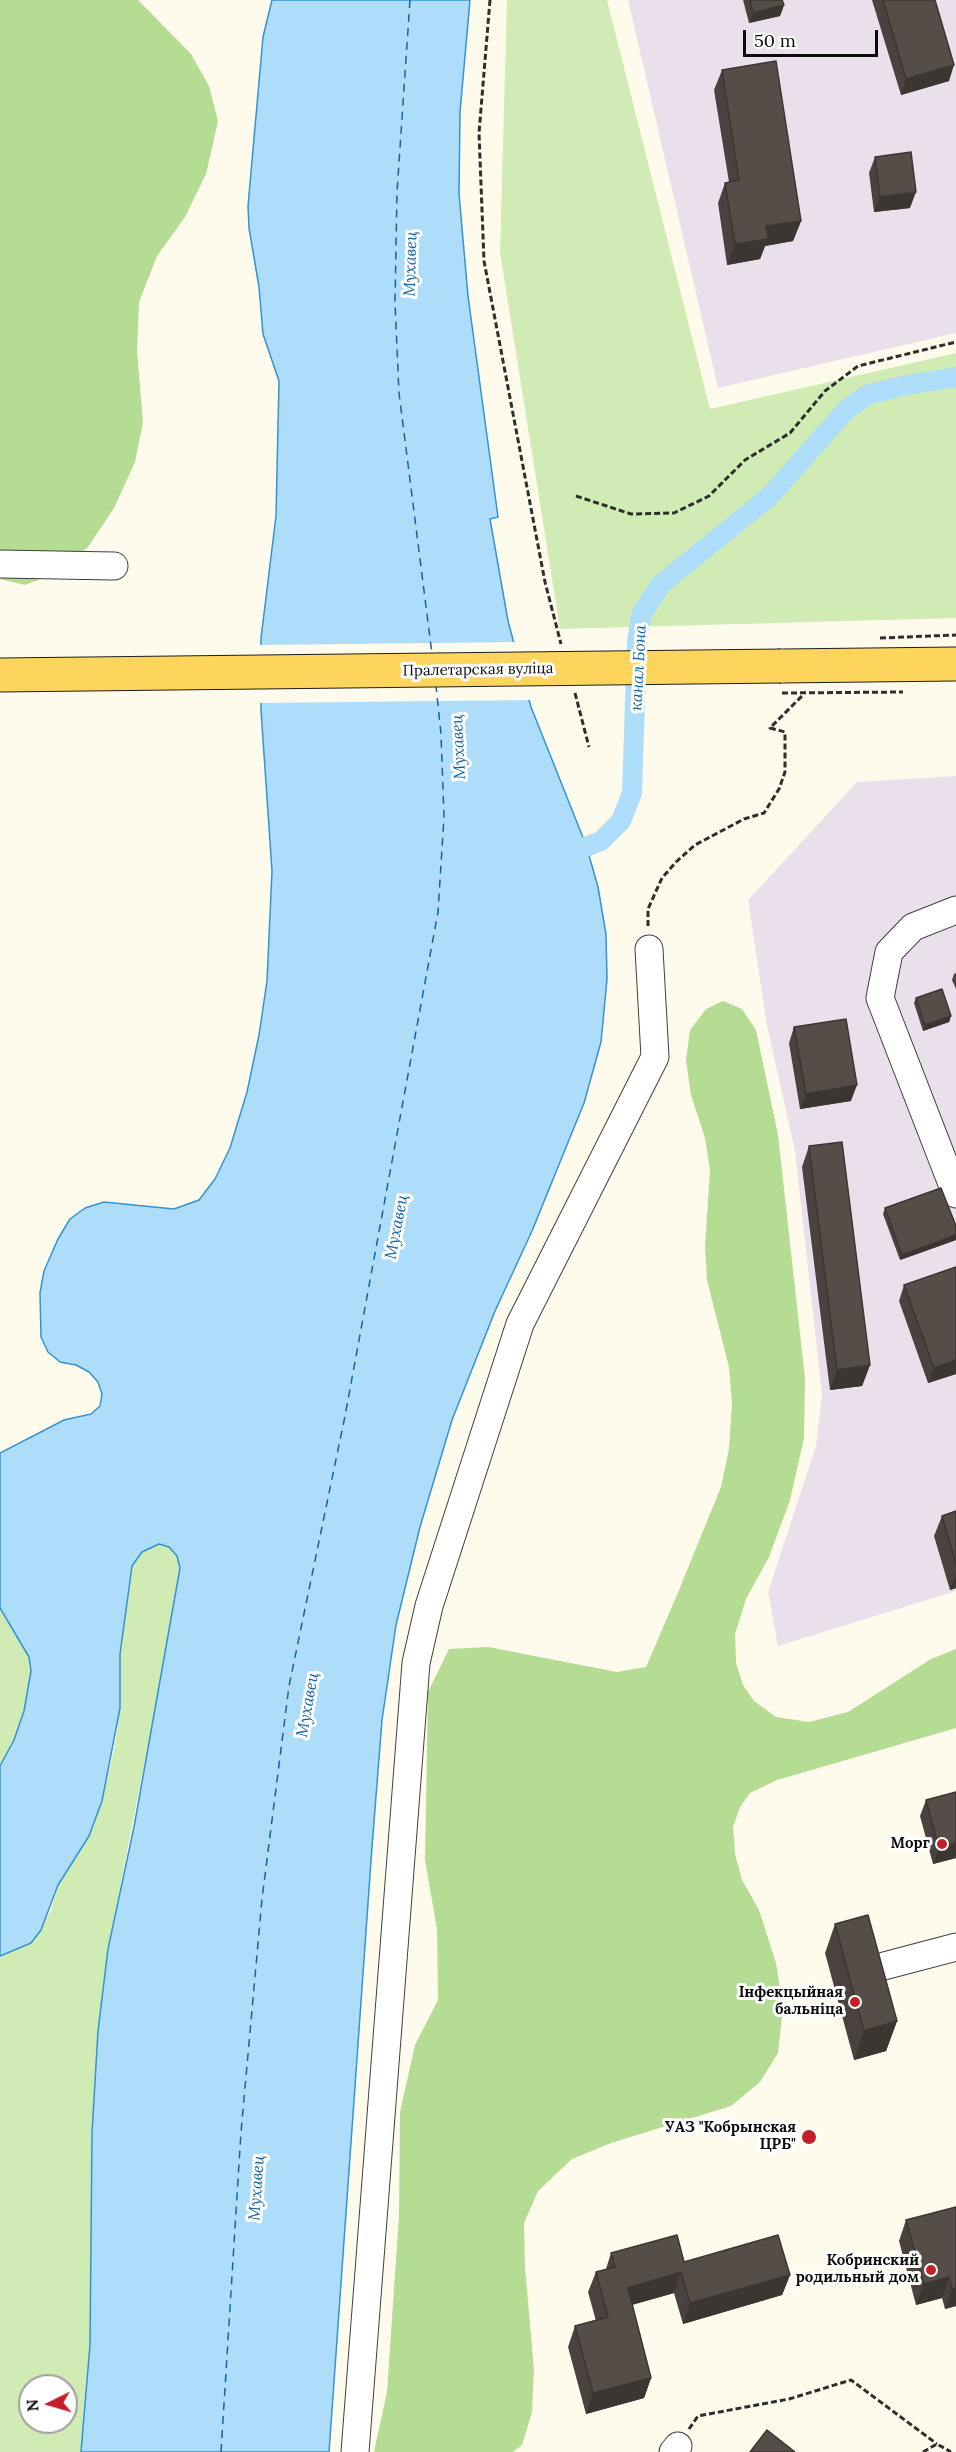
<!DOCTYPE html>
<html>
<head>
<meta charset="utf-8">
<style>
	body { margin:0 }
	#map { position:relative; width:956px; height:2452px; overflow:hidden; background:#fffbec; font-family:Lora,serif }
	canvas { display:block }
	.north { position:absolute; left:18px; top:2374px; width:60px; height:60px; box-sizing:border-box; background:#fff; border:2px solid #9e9e9e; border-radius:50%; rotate:265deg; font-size:16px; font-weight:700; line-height:24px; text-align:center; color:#0c0c0c }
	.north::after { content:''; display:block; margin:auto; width:21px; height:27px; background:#c21f28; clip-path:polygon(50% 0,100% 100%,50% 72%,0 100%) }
	.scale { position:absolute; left:743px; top:30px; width:135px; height:27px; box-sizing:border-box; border:3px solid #0c0c0c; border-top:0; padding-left:8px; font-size:18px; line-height:21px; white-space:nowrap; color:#0c0c0c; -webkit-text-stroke:4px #fff; paint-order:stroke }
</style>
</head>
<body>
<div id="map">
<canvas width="956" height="2452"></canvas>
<div class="north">N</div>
<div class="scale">50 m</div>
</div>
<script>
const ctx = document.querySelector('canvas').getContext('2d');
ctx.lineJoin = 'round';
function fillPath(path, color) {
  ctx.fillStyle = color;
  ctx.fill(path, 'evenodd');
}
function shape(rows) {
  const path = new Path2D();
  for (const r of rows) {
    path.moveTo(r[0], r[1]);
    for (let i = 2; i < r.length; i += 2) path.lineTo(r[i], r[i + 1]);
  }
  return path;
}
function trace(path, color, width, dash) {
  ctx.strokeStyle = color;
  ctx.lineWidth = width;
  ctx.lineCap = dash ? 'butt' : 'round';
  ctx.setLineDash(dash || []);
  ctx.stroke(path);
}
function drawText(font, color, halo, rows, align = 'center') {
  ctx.font = font + ' Lora,serif';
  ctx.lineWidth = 6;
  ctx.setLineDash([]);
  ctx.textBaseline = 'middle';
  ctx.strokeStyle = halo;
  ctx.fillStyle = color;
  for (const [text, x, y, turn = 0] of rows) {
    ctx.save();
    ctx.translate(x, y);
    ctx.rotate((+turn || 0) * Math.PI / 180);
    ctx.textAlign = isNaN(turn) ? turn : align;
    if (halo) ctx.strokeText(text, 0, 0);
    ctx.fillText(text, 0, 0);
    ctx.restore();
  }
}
const industrial = shape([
	[628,0,956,0,956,333,718,388],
	[956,776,956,1591,778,1646,768,1592,816,1446,822,1395,795,1151,767,1026,748,900,857,782]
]);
const green = shape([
	[507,0,607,0,710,409,956,353,956,618,560,629,500,252],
	[159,1544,169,1547,177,1556,180,1568,179,1585,108,1949,98,2031,92,2133,90,2345,81,2452,0,2452,0,1956,30,1943,51,1911,58,1885,89,1836,102,1801,115,1745,120,1708,120,1654,124,1608,132,1566,142,1552],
	[30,2386,66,2386,66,2422,30,2422],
	[0,1608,29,1657,31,1671,24,1711,14,1740,0,1766]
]);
const forest = shape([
	[0,0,138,0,191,54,209,86,218,121,206,174,185,217,157,256,139,302,137,351,143,422,135,462,114,508,88,547,58,572,25,585,0,579],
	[723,1001,742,1009,756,1030,778,1135,805,1379,804,1438,790,1500,769,1557,746,1599,735,1634,736,1663,743,1685,754,1701,776,1717,809,1722,848,1712,931,1659,956,1649,956,1728,777,1780,750,1793,740,1807,733,1827,735,1854,742,1880,759,1910,776,1963,783,2008,778,2053,760,2082,731,2106,611,2143,572,2159,538,2191,524,2223,525,2267,534,2370,532,2412,522,2445,513,2452,374,2452,387,2392,399,2215,400,2112,415,2045,438,2000,437,1929,425,1860,428,1692,449,1649,488,1647,617,1672,646,1667,677,1595,721,1487,729,1449,732,1403,729,1367,707,1280,705,1247,710,1170,705,1138,691,1095,686,1061,690,1030,706,1009]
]);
const water = shape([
	[272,0,470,0,460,112,459,194,468,296,498,517,490,519,508,621,531,707,586,845,598,887,606,934,607,979,601,1042,584,1103,532,1231,495,1311,452,1420,420,1527,396,1625,382,1720,372,1847,329,2452,81,2452,90,2345,92,2133,98,2031,108,1949,134,1827,180,1568,177,1556,169,1547,159,1544,142,1552,132,1566,120,1654,120,1708,102,1801,89,1836,58,1885,41,1930,31,1943,0,1956,0,1766,14,1740,24,1711,31,1671,29,1657,0,1608,0,1453,64,1420,91,1414,100,1406,102,1394,98,1382,89,1372,76,1365,60,1362,48,1352,41,1337,40,1293,44,1271,58,1239,70,1219,85,1208,104,1202,174,1209,199,1200,215,1179,230,1148,247,1092,259,1035,267,981,272,871,261,710,261,638,276,516,279,381,263,334,259,287,249,228,248,206,263,37,272,0]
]);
const pier = shape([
	[517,642,532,700,258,703,258,645]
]);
const canal = shape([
	[562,856,601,841,621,821,632,793,637,642,641,615,661,584,770,496,846,410,867,395,901,386,956,377]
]);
const ferry = shape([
	[410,0,397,192,395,303,399,393,432,654],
	[221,2452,241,2132,262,1899,289,1686,345,1416,438,912,444,817,441,734,436,686]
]);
const path = shape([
	[490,0,479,133,484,261,545,582,561,644],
	[576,496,631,514,674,513,709,496,745,460,790,433,825,391,858,366,956,342],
	[880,638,956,635],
	[575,693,589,747],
	[782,693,903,692],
	[648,926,648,909,662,878,676,862,695,845,744,819,764,813,779,789,785,772,785,732,770,728,804,694],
	[689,2429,698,2416,789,2399,851,2380,937,2444],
	[923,2452,937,2444,951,2452]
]);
const minor = shape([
	[0,564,114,566],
	[956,910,913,927,889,952,880,998,956,1194],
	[884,1966,956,1947],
	[355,2452,416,1663,429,1606,520,1324,655,1057,649,949],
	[673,2452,678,2446]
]);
const major = shape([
	[781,666,956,664]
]);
const majorBridge = shape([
	[0,675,781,666]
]);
const wall = shape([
	[743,0,782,0,784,5,780,16,749,23],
	[872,0,935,0,949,81,901,95],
	[722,70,801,221,793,241,765,246,760,259,727,265,718,203,725,183,729,182,714,90],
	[875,157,910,208,874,212,869,173],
	[956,973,956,989,952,980,954,974],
	[916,998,951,1016,949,1022,923,1031,914,1003],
	[794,1027,851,1101,800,1109,789,1043],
	[809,1146,870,1365,862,1386,830,1390,802,1167],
	[885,1208,956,1226,956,1240,900,1260,883,1214],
	[956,1267,956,1374,928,1383,899,1301,904,1285],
	[956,1511,956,1588,950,1590,934,1536,942,1516],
	[926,1800,956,1858,933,1864,920,1816],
	[835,1924,897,2021,886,2051,854,2060,825,1953],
	[956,2207,956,2306,945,2309,942,2298,916,2305,899,2241,906,2220],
	[611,2253,684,2262,790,2275,782,2295,683,2324,674,2293,632,2305,651,2378,644,2398,586,2414,568,2347,575,2326,596,2321,588,2292,596,2272,606,2269]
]);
const shadedWall = shape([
	[784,5,780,16,749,23,753,13],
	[954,65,949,81,901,95,906,79],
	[916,192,910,208,874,212,880,197],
	[801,221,793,241,765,246,760,259,727,265,735,244,766,226],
	[951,1016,949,1022,923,1031,925,1025],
	[857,1085,851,1101,800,1109,806,1094],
	[956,1235,956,1240,900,1260,902,1255],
	[956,1360,956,1374,928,1383,934,1368],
	[870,1365,862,1386,830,1390,837,1370],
	[956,1574,956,1588,950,1590],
	[956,1843,956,1858,933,1864,939,1848],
	[897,2021,886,2051,854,2060,864,2031],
	[681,2272,674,2293,620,2308,628,2288],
	[790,2275,782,2295,683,2324,690,2303],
	[949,2277,942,2298,916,2305,924,2284],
	[956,2288,956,2306,945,2309,952,2289],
	[651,2378,644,2398,586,2414,593,2393]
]);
const building = shape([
	[750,0,782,0,784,5,753,13,750,0],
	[883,0,935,0,954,65,906,79,883,0],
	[776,61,801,221,766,226,768,239,735,244,725,183,739,180,722,70,776,61],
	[911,152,916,192,880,197,875,157,911,152],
	[942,989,951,1016,925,1025,916,998,942,989],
	[846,1019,857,1085,806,1094,794,1027,846,1019],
	[842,1142,870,1365,837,1370,809,1146,842,1142],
	[941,1188,956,1226,956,1235,902,1255,885,1208,941,1188],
	[956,1267,956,1360,934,1368,904,1285,956,1267],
	[956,1511,956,1564,942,1516,956,1511],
	[956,1792,956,1843,939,1848,926,1800,956,1792],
	[868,1915,897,2021,864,2031,835,1924,868,1915],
	[956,2207,956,2288,952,2289,949,2277,924,2284,906,2220,956,2207],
	[677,2235,684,2262,778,2235,790,2275,690,2303,681,2272,628,2288,651,2378,593,2393,575,2326,608,2317,596,2272,615,2267,611,2253,677,2235],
	[767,2430,795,2452,750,2452,767,2430]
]);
const markers = [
	[942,1844,6,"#c21f28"],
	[855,2002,6,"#c21f28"],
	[809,2137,8,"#c21f28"],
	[931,2270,6,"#c21f28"]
];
const streetNames = [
	["Пралетарская вуліца",478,670,-1]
];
const poiNames = [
	["Морг",930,1844],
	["Інфекцыйная",843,1993],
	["бальніца",843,2010],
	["УАЗ \"Кобрынская",796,2128],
	["ЦРБ\"",796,2145],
	["Кобринский",919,2261],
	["родильный дом",919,2278]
];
const waterNames = [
	["Мухавец",411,264,-88],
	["канал Бона",639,668,-87],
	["Мухавец",459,747,-93],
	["Мухавец",397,1227,-79],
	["Мухавец",308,1705,-80],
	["Мухавец",257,2188,-86]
];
fillPath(industrial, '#eae0ec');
fillPath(green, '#d1ebb4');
fillPath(forest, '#b4dc93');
fillPath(water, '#aeddf9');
trace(water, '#3294d3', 1.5);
fillPath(pier, '#fffbec');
trace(canal, '#aeddf9', 20);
trace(ferry, '#1164a3', 1.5, [8, 6]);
trace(minor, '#3f3f3f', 29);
trace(major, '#1d1d1d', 35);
trace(path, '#2e2e2e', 3, [6, 3]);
trace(minor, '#fff', 27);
trace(major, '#fed55c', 33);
trace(majorBridge, '#1d1d1d', 35, []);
trace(majorBridge, '#fed55c', 33);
fillPath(wall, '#49423e');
fillPath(shadedWall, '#3c3632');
fillPath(building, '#554d48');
trace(building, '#3c3632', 1.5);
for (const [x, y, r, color] of markers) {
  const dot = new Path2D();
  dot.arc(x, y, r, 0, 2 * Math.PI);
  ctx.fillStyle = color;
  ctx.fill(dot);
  trace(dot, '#fff', 2);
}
drawText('15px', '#0c0c0c', '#fff', streetNames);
drawText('bold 15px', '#0c0c0c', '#fff', poiNames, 'right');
drawText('italic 16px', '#1164a3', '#fff', waterNames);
</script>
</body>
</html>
